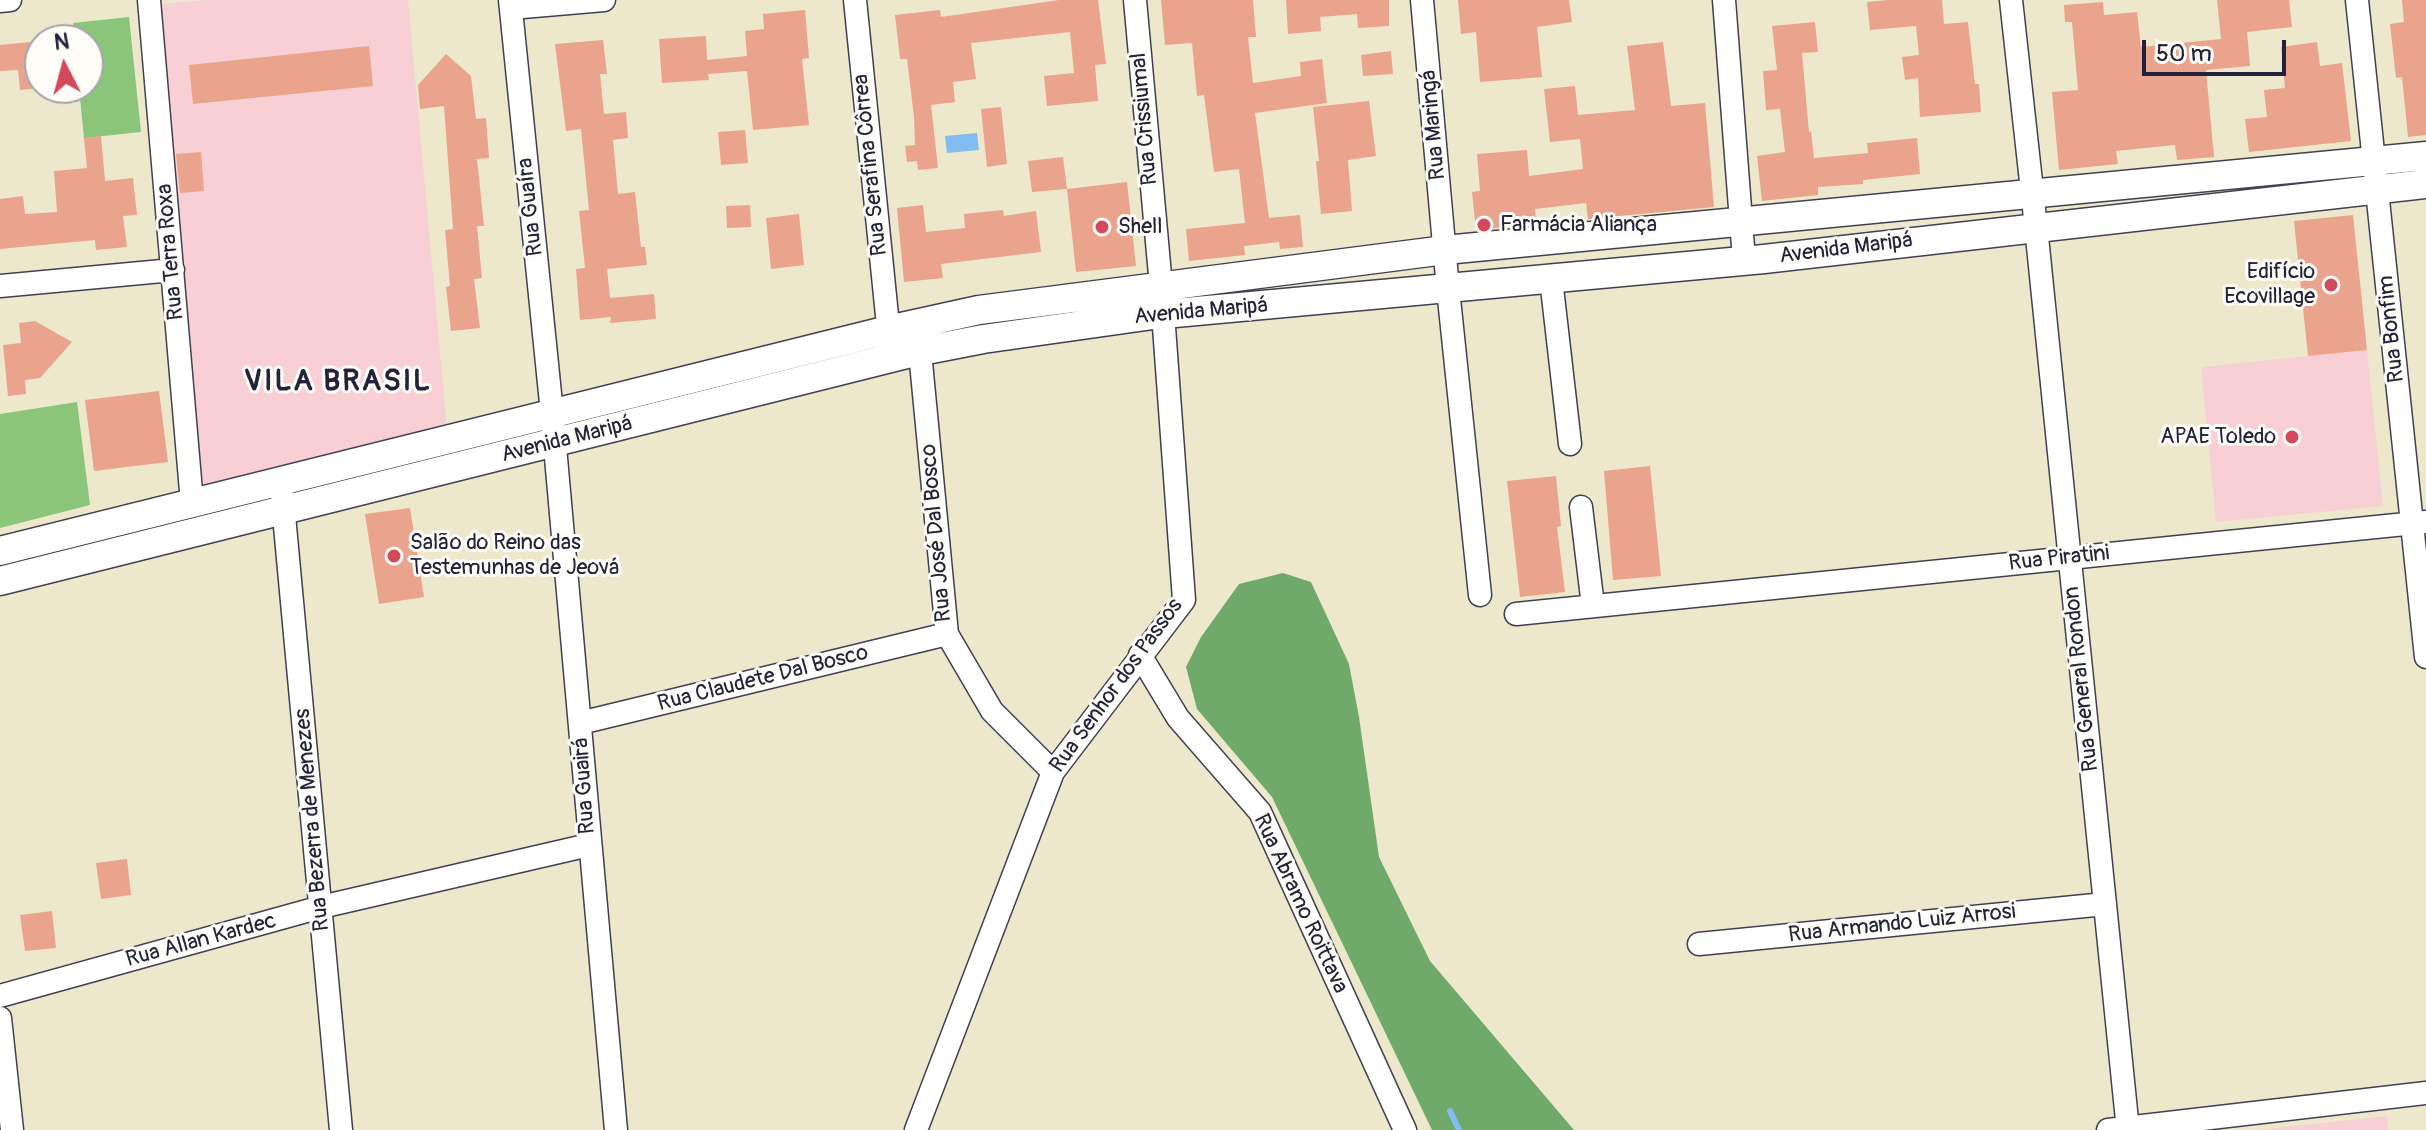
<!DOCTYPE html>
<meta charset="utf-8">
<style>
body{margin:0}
#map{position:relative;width:2426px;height:1130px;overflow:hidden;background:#ede8cc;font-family:Pangolin,sans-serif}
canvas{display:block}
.north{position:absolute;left:24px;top:24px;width:80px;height:80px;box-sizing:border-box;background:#fdfcf7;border:2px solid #a5a5ac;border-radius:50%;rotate:354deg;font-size:22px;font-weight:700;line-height:32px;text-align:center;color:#22223b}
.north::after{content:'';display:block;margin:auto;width:28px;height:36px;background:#d1495b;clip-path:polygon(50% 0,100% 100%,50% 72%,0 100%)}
.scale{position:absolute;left:2142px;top:40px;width:144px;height:36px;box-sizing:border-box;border:4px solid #22223b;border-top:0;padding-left:10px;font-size:24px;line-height:28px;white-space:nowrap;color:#22223b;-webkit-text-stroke:6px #fdfcf7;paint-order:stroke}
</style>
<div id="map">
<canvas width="2426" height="1130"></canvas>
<div class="north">N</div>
<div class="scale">50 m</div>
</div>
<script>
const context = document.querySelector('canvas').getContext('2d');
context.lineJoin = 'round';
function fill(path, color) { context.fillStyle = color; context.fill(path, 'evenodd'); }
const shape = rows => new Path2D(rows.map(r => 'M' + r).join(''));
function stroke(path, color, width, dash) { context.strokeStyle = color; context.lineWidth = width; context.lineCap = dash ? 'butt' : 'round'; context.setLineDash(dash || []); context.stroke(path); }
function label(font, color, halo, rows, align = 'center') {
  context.font = font + ' Pangolin,sans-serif'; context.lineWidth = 6; context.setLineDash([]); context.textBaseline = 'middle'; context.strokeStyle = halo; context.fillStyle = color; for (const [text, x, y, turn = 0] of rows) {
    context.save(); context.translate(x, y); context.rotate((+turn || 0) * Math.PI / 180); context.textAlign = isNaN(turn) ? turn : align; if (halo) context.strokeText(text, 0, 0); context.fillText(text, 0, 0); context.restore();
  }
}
fill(shape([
 [205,0,408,0,447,430,203,488,160,4],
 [2367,350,2383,506,2216,522,2201,367],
 [2387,1116,2388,1130,2259,1130]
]), '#f7cfd4');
fill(shape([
 [129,17,141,132,84,138,79,88,88,88,88,40,74,40,73,23],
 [77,402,90,505,0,528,0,414]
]), '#8ac57a');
fill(shape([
 [1283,573,1311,582,1349,664,1359,717,1379,857,1430,961,1574,1130,1432,1130,1272,797,1197,709,1186,667,1201,637,1239,584]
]), '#6faa6a');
fill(shape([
 [977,133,979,150,947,153,945,136]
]), '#81bcf3');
stroke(shape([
 [1450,1111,1459,1130]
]), '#81bcf3', 6);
fill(shape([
 [1059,0,1098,0,1106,64,1095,65,1098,101,1047,106,1044,76,1074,73,1070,32,971,43,976,79,953,82,955,102,931,105,938,168,918,170,917,161,907,162,905,146,915,145,914,117,907,59,900,59,895,15,940,10,941,17],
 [1161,0,1253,0,1256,37,1248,37,1253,83,1301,76,1300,62,1322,59,1327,103,1255,113,1269,218,1300,215,1303,247,1280,249,1279,242,1244,246,1245,255,1189,261,1186,229,1245,223,1239,169,1214,172,1204,95,1197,96,1192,43,1165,45],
 [1286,0,1389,0,1389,26,1358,28,1357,14,1320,17,1321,31,1288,34],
 [1458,0,1569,0,1572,22,1537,27,1542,77,1480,82,1476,32,1461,34],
 [1888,0,1942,0,1944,24,1968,22,1975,84,1979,84,1981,112,1920,117,1918,78,1905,80,1902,57,1919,55,1916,26,1870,30,1867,2],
 [2217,0,2289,0,2292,27,2247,32,2250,66,2206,70,2214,157,2177,160,2175,145,2116,151,2118,164,2059,170,2052,92,2078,90,2072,22,2065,22,2064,5,2103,2,2104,15,2137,12,2141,47,2221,39],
 [2402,0,2426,0,2426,135,2408,137,2402,77,2396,78,2390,24,2404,22],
 [805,10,809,58,802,59,809,125,753,130,747,71,708,74,709,80,662,83,659,39,706,36,707,60,747,56,745,31,764,29,763,14],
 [1815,22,1818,52,1802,53,1809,132,1811,131,1814,158,1868,153,1867,143,1917,138,1920,174,1863,180,1863,184,1818,187,1818,195,1762,201,1757,156,1785,152,1780,109,1766,110,1763,71,1777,70,1772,26],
 [603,40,607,74,600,74,604,114,626,112,628,138,613,140,618,194,635,192,641,247,645,247,647,265,607,269,610,298,654,294,656,319,610,323,611,317,580,320,576,269,585,268,579,211,589,210,581,129,566,131,555,44],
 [40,41,40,88,20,90,18,70,0,71,0,45],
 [1663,42,1671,106,1705,103,1714,207,1588,219,1586,203,1535,209,1536,224,1476,230,1472,192,1480,191,1477,154,1527,150,1529,176,1583,169,1580,139,1550,142,1544,89,1575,86,1578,115,1635,110,1627,46],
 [2317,42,2320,66,2342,63,2351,141,2249,152,2245,119,2267,117,2264,90,2285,88,2281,47],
 [369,46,373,86,193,104,189,65],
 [1391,51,1393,74,1363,76,1361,55],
 [446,54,471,76,476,119,486,118,489,158,477,159,484,226,477,226,482,278,474,279,480,328,451,331,446,287,450,286,445,230,453,229,444,106,420,109,418,85],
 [1369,101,1376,156,1348,160,1352,211,1321,214,1316,161,1319,161,1313,107],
 [1001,107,1007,164,987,167,981,109],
 [745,130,748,163,721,165,718,132],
 [101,136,105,181,133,178,137,215,123,216,127,247,96,250,95,240,0,249,0,199,23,196,25,214,57,212,54,171,87,168,84,138],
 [201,152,204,191,180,193,176,154],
 [1063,157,1067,189,1032,192,1028,161],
 [1127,182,1136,266,1076,272,1067,189],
 [750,205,751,227,727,228,726,206],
 [923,205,926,232,965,228,964,214,1003,210,1004,216,1036,211,1041,252,941,264,943,278,904,282,897,208],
 [799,214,804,265,771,269,766,218],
 [2353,215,2367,350,2308,356,2294,221],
 [35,321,72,342,40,378,25,380,26,394,8,396,3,345,21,343,19,323],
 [159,391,168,462,94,471,85,400],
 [1650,466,1661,576,1613,580,1604,471],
 [1556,476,1561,526,1557,527,1565,592,1520,597,1507,481],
 [410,508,424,597,379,604,365,514],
 [127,859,131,895,101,899,96,863],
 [52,911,56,948,25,951,20,915]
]), '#eaa38d');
const minor = shape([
 [149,0,192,503],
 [510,0,552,413,616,1130],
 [855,0,890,345],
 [1422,0,1448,289,1480,595],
 [1724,0,1744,260],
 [2011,0,2036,227,2128,1130],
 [2357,0,2426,657],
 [0,1,10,0],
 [511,8,604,0],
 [1551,279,1570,444],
 [0,286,173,270],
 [920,352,947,634,992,711,1053,772],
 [282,494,341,1130],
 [1581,507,1593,606],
 [1516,614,2426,522],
 [1140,655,1178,718,1260,812,1405,1130],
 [580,723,947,634],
 [1699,944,2105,904],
 [0,996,321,907,589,845],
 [0,1018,12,1130],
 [916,1130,1053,772,1184,600,1161,286,1135,0],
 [2108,1130,2426,1093]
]);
const major = shape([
 [0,551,888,330,979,310,1445,250,2426,156],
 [0,581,911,353,983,339,1153,315,1764,259,2426,184]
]);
stroke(minor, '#404051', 25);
stroke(major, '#404051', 31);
stroke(minor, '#fff', 22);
stroke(major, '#fff', 28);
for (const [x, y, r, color] of [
 [1484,225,8,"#d1495b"],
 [1102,227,8,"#d1495b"],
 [2331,285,8,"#d1495b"],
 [2292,437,8,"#d1495b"],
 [394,556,8,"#d1495b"]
]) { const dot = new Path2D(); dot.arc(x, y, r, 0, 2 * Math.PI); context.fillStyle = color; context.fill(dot); stroke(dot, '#fdfcf7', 3); }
label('22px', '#22223b', '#fdfcf7', [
 ["Rua Crissiumal",1145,119,-95],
 ["Rua Maringá",1434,125,-95],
 ["Rua Serafina Côrrea",871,165,-96],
 ["Rua Guaíra",531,207,-96],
 ["Avenida Maripá",1846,249,-7],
 ["Rua Terra Roxa",171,252,-95],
 ["Avenida Maripá",1201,312,-5],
 ["Rua Bonfim",2392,329,-96],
 ["Avenida Maripá",567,440,-14],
 ["Rua José Dal Bosco",937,533,-95],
 ["Rua Piratini",2059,559,-6],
 ["Rua Claudete Dal Bosco",763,679,-14],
 ["Rua General Rondon",2082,679,-96],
 ["Rua Senhor dos Passos",1117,686,-54],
 ["Rua Guairá",585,786,-94],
 ["Rua Bezerra de Menezes",313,820,-95],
 ["Rua Abramo Roittava",1300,904,65],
 ["Rua Armando Luiz Arrosi",1902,924,-6],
 ["Rua Allan Kardec",201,941,-15]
]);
label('22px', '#22223b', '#fdfcf7', [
 ["Farmácia Aliança",1500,225],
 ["Shell",1118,227],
 ["Edifício",2315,272,"right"],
 ["Ecovillage",2315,297,"right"],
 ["APAE Toledo",2276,437,"right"],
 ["Salão do Reino das",410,543],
 ["Testemunhas de Jeová",410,568]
], 'left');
context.letterSpacing = '2px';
label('bold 30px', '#22223b', '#fdfcf7', [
 ["VILA BRASIL",338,382]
]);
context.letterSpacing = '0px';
</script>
